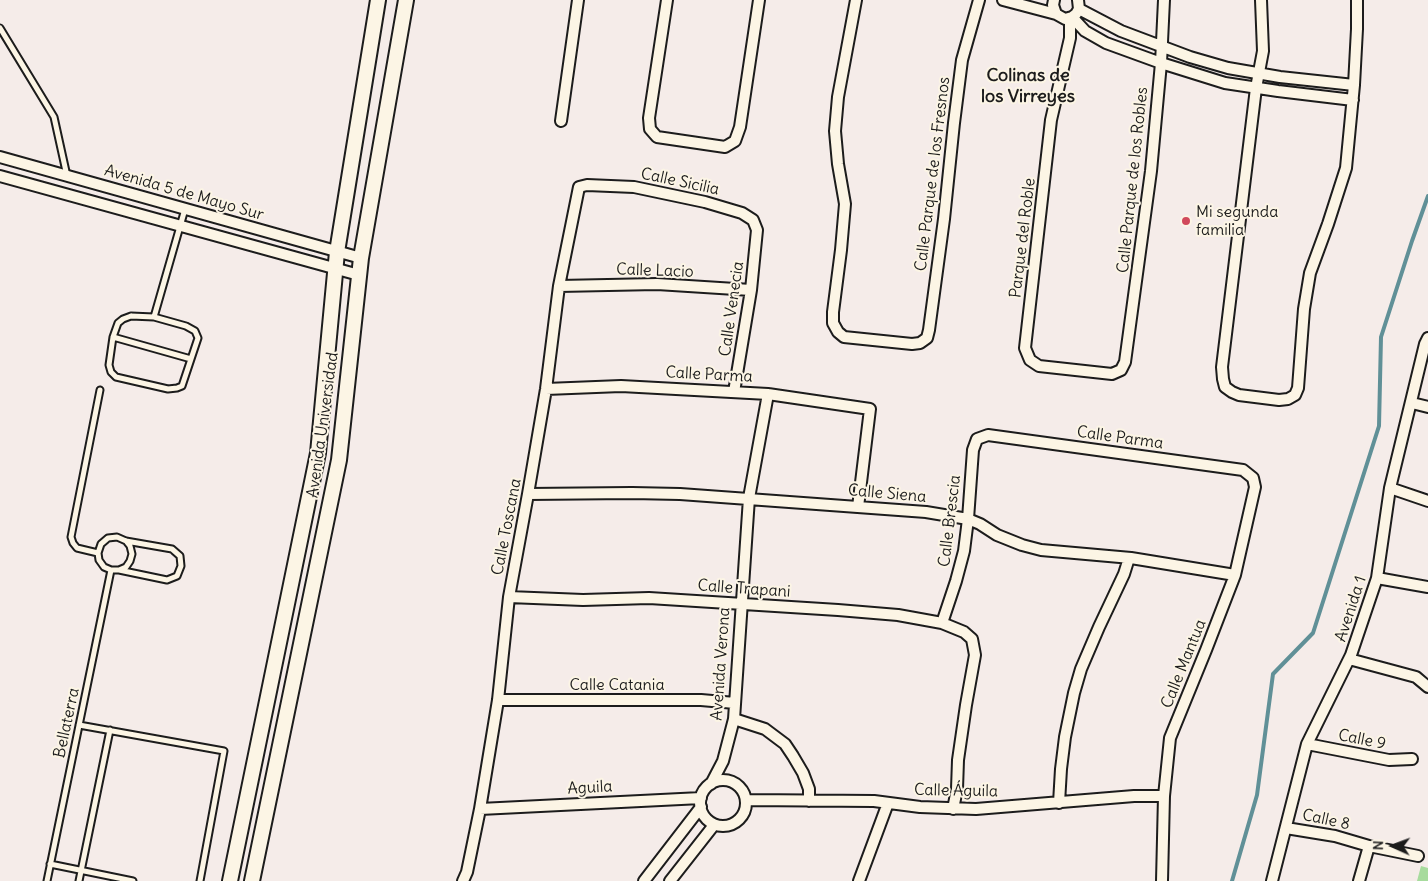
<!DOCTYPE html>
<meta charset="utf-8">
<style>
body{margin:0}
#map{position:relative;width:1428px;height:881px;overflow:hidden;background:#f5ece9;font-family:Delius,sans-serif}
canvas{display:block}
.north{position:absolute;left:1368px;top:821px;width:50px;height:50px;-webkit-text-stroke:4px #fcf5e5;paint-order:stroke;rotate:272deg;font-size:14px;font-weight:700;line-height:20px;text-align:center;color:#1c1c1c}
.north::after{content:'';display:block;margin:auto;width:18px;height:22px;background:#1c1c1c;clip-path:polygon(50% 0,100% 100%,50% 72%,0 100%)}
</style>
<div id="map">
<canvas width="1428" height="881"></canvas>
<div class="north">N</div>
</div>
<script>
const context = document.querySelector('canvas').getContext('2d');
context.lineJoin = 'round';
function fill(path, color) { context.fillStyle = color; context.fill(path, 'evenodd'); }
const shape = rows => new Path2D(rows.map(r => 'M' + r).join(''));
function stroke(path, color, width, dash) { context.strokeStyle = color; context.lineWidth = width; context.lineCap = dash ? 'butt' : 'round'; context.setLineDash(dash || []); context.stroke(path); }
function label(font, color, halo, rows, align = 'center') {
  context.font = font + ' Delius,sans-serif'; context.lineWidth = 4; context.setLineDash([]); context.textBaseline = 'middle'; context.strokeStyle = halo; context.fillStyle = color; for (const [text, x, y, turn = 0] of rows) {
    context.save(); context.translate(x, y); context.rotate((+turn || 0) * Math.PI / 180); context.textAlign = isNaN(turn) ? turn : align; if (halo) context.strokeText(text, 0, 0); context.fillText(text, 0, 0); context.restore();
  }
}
fill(shape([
 [1421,866,1428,868,1428,881,1417,881]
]), '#a7db9d');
stroke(shape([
 [1232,881,1257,795,1273,674,1313,633,1379,426,1381,337,1412,241,1428,196]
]), '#609097', 4);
const service = shape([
 [0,28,54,117,67,176],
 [131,316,154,317,186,326,195,331,198,338,182,386,177,388,168,389,116,377,111,372,109,365,113,337,118,323,123,319,131,316],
 [154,317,185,209],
 [113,337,191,359],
 [98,553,77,548,73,543,71,537,100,390],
 [119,570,167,580,177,576,181,566,180,556,172,549,126,541,117,537,108,538,101,544,98,553,99,560,104,567,111,570,119,570,126,567,130,561,132,554,130,546,126,541],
 [79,725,224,751,200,881],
 [50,864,133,881],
 [47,881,111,570],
 [79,881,110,730]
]);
const minor = shape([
 [667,0,649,118,650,129,657,137,725,147,735,141,740,127,759,0],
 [856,0,838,97,835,131,838,164,845,204,841,250,833,312,833,323,838,332,844,337,912,344,920,343,927,338,929,330,944,219,954,123,962,60,979,0],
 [1003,0,1056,14],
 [1054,0,1053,5,1056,14,1065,19,1072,17,1076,14,1079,9,1078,0],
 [1261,0,1263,51,1256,88,1222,367,1223,379,1225,387,1232,392,1239,395,1279,400,1288,399,1295,395,1298,388,1304,309,1310,273,1328,224,1346,168,1354,85,1357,29,1357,0],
 [1079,9,1121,31,1190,57,1228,68,1280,77,1354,85],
 [1072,17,1085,31,1106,43,1161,63,1225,83,1278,91,1353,100],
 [1070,18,1070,38,1051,120,1025,348,1030,360,1039,366,1112,374,1121,370,1125,362,1136,281,1151,171,1161,63,1164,0],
 [561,121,578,0],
 [0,157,361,258],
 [0,176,359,275],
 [559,286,657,284,751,290],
 [546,389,621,386,768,394,870,409,858,507],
 [1412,403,1428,407],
 [1390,488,1428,501],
 [528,494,632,493,680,494,926,512,968,519,980,524,997,535,1022,545,1041,550,1131,558,1235,575],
 [1377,578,1428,587],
 [509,597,583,600,649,598,838,610,898,615,942,623,964,632,972,639,975,655,966,705,958,760,957,789,953,809],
 [942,623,956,581,964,551,968,519,973,450,977,439,988,435,1243,470,1253,478,1255,487,1235,575,1206,650,1170,738,1164,796,1162,881],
 [1349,659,1416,677,1428,687],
 [498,700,701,700,735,703],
 [734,719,765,729,785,744,793,756,803,773,809,789,809,801],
 [1307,744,1389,760,1412,759],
 '700 803a23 23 0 1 1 46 0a23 23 0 1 1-46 0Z',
 [711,784,723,761,734,719,749,498,768,394],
 [746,800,874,801,920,807,976,809,1134,796,1164,796],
 [1059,803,1061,769,1065,737,1074,693,1081,669,1099,627,1124,574,1129,558],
 [480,809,701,798],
 [1286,828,1335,836,1369,846,1418,856],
 [463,881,467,872,480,809,498,700,509,597,528,494,546,389,559,286,579,187,587,185,634,187,705,202,742,213,753,220,757,230,751,290,734,392],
 [644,881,701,807],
 [670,881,714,825],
 [859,881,888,803],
 [1272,881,1307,744,1351,655,1377,578,1390,488,1425,344,1428,338],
 [1359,881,1369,846]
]);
const secondary = shape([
 [230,881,318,453,337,252,378,0],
 [252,881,339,460,361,258,406,0]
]);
stroke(service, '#1c1c1c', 9);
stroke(minor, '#1c1c1c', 14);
stroke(secondary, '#1c1c1c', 18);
stroke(service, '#fcf5e5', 5);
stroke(minor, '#fcf5e5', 10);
stroke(secondary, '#fcf5e5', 14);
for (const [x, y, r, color] of [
 [1186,221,5,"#d1495b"]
]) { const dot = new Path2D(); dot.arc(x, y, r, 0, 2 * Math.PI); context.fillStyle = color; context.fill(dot); stroke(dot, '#fcf5e5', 2); }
label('16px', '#1c1c1c', '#fcf5e5', [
 ["Calle Parque de los Fresnos",933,174,-83],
 ["Calle Parque de los Robles",1133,180,-84],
 ["Calle Sicilia",680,182,12],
 ["Avenida 5 de Mayo Sur",184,193,16],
 ["Parque del Roble",1023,238,-83],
 ["Calle Lacio",655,271,2],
 ["Calle Venecia",732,309,-82],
 ["Calle Parma",709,375,3],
 ["Avenida Universidad",323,425,-82],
 ["Calle Parma",1120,438,8],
 ["Calle Siena",887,494,5],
 ["Calle Brescia",950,521,-83],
 ["Calle Toscana",507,527,-79],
 ["Calle Trapani",744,589,4],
 ["Avenida 1",1351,609,-72],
 ["Avenida Verona",721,664,-86],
 ["Calle Mantua",1184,664,-68],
 ["Calle Catania",617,685],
 ["Bellaterra",67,723,-78],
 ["Calle 9",1362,740,11],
 ["Aguila",590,788,-3],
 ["Calle Águila",956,791,1],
 ["Calle 8",1326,820,12]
]);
label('16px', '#1c1c1c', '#fcf5e5', [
 ["Mi segunda",1196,212],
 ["familia",1196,230]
], 'left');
label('bold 18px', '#1c1c1c', '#fcf5e5', [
 ["Colinas de",1028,76],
 ["los Virreyes",1028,97]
]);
</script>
